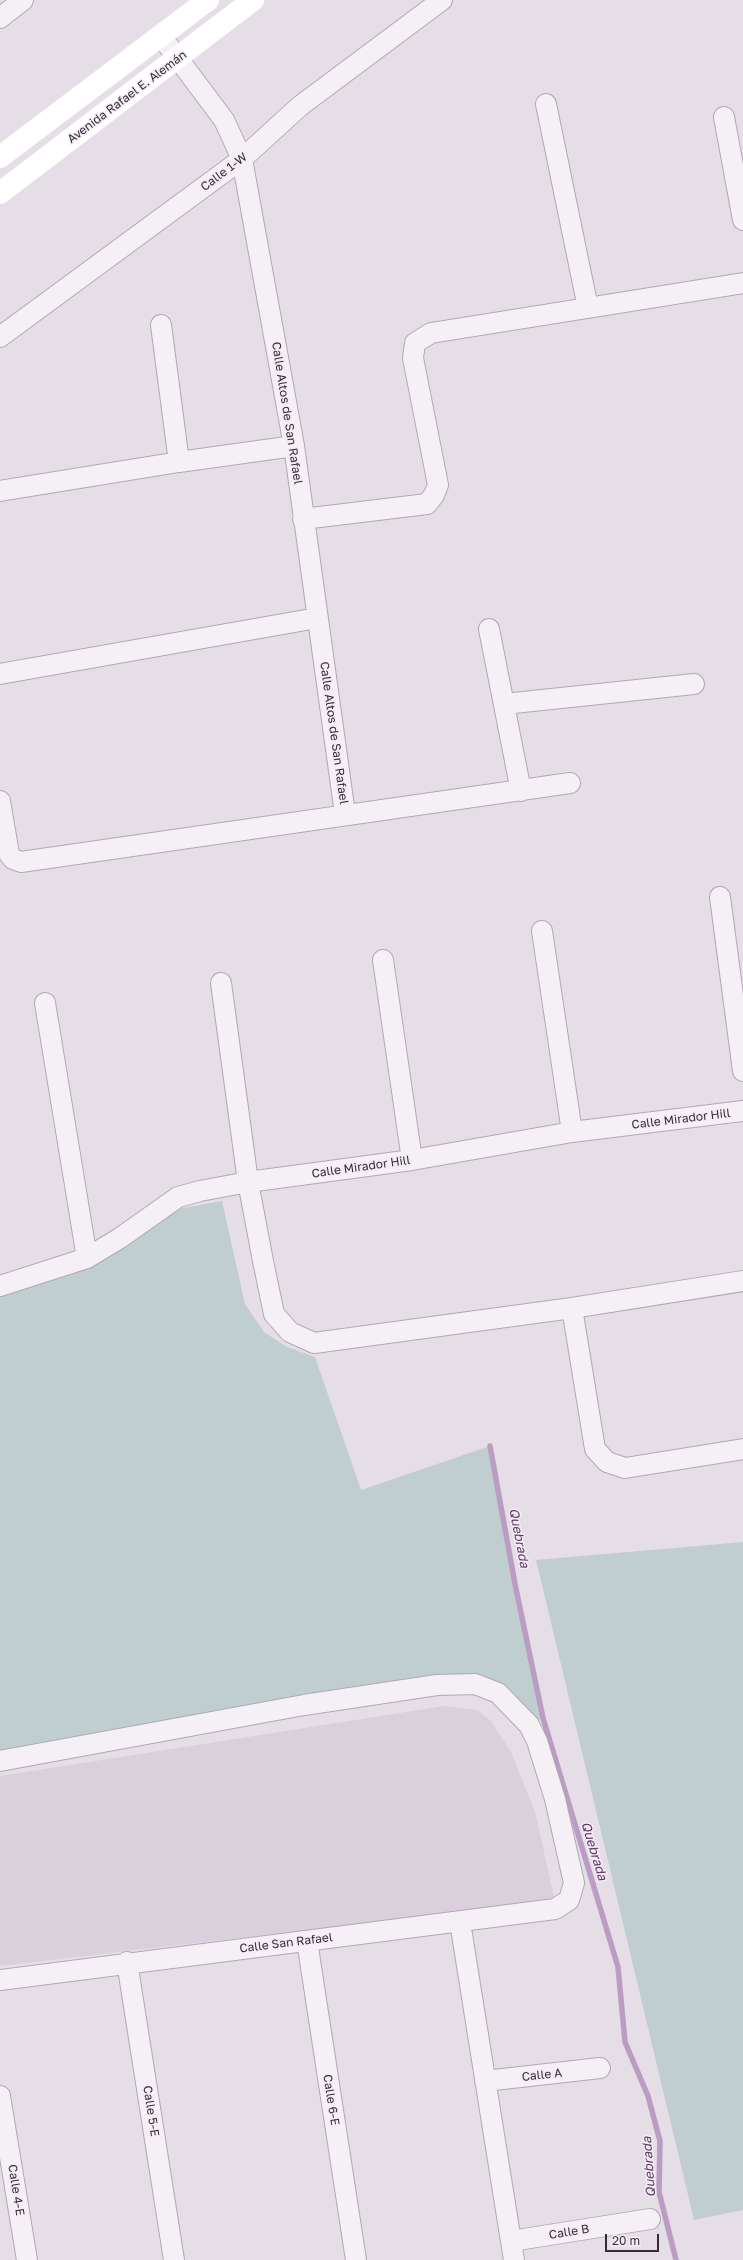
<!DOCTYPE html>
<meta charset="utf-8">
<style>
body{margin:0}
#map{position:relative;width:743px;height:2260px;overflow:hidden;background:#e5dee6;font-family:"Golos Text",sans-serif}
canvas{display:block}
.scale{position:absolute;left:605px;top:2234px;width:54px;height:18px;box-sizing:border-box;border:2px solid #3a293b;border-top:0;padding-left:5px;font-size:12px;line-height:14px;white-space:nowrap;color:#3a293b;-webkit-text-stroke:3px #f3edf4;paint-order:stroke}
</style>
<div id="map">
<canvas width="743" height="2260"></canvas>
<div class="scale">20 m</div>
</div>
<script>
const context = document.querySelector('canvas').getContext('2d');
context.lineJoin = 'round';
function fill(path, color) { context.fillStyle = color; context.fill(path, 'evenodd'); }
const shape = rows => new Path2D(rows.map(r => 'M' + r).join(''));
function stroke(path, color, width, dash) { context.strokeStyle = color; context.lineWidth = width; context.lineCap = dash ? 'butt' : 'round'; context.setLineDash(dash || []); context.stroke(path); }
function label(font, color, halo, rows, align = 'center') {
  context.font = font + ' "Golos Text",sans-serif'; context.lineWidth = 3; context.setLineDash([]); context.textBaseline = 'middle'; context.strokeStyle = halo; context.fillStyle = color; for (const [text, x, y, turn = 0] of rows) {
    context.save(); context.translate(x, y); context.rotate((+turn || 0) * Math.PI / 180); context.textAlign = isNaN(turn) ? turn : align; if (halo) context.strokeText(text, 0, 0); context.fillText(text, 0, 0); context.restore();
  }
}
fill(shape([
 [444,1706,477,1710,490,1720,511,1752,535,1812,555,1901,0,1966,0,1776]
]), '#dad0db');
fill(shape([
 [222,1201,245,1304,264,1332,287,1347,315,1357,361,1490,490,1446,543,1718,529,1725,475,1684,0,1761,0,1292,161,1212],
 [743,1542,743,2210,694,2220,536,1560]
]), '#c0cecf');
stroke(shape([
 [490,1446,515,1584,543,1718,618,1967,625,2042,648,2096,660,2141,659,2192,676,2260]
]), '#bb9cc2', 5.5);
const street = shape([
 [0,18,23,0],
 [161,36,224,120,242,159,294,446,345,814],
 [546,104,588,308],
 [724,117,743,220],
 [161,325,179,462],
 [0,337,242,159,300,106,442,0],
 [0,491,179,462,294,446],
 [303,519,427,504,434,495,438,485,413,358,415,343,431,333,743,283],
 [489,629,521,791],
 [0,674,317,618],
 [504,704,694,684],
 [0,801,9,854,13,859,21,862,570,783],
 [720,897,743,1071],
 [542,931,572,1132],
 [383,960,412,1160],
 [221,983,248,1182,263,1261,274,1314,290,1332,314,1343,572,1308,743,1281],
 [45,1003,87,1258],
 [0,1286,87,1258,120,1238,178,1197,200,1191,248,1182,412,1160,572,1132,743,1111],
 [572,1308,595,1449,607,1462,625,1468,743,1449],
 [0,1761,304,1705,437,1685,475,1684,498,1693,529,1725,537,1741,555,1799,574,1883,569,1900,555,1909,0,1980],
 [460,1922,514,2260],
 [307,1941,356,2260],
 [127,1962,174,2260],
 [485,2081,600,2068],
 [0,2096,27,2260],
 [511,2241,650,2219]
]);
stroke(street, '#b2a8b3', 22);
stroke(street, '#f4f0f5', 20);
stroke(shape([
 [0,157,208,0],
 [0,193,253,0]
]), '#fff', 22);
label('12px', '#3a293b', '#f3edf4', [
 ["Avenida Rafael E. Alemán",127,97,-37],
 ["Calle 1-W",224,172,-37],
 ["Calle Altos de San Rafael",287,413,81],
 ["Calle Altos de San Rafael",334,733,82],
 ["Calle Mirador Hill",681,1119,-7],
 ["Calle Mirador Hill",361,1167,-8],
 ["Calle San Rafael",286,1943,-7],
 ["Calle A",542,2075,-6],
 ["Calle 6-E",331,2100,81],
 ["Calle 5-E",151,2111,81],
 ["Calle 4-E",16,2190,81],
 ["Calle B",569,2232,-9]
]);
label('italic 13px', '#63376a', '#f3edf4', [
 ["Quebrada",519,1538,79],
 ["Quebrada",594,1851,73],
 ["Quebrada",649,2167,-94]
]);
</script>
